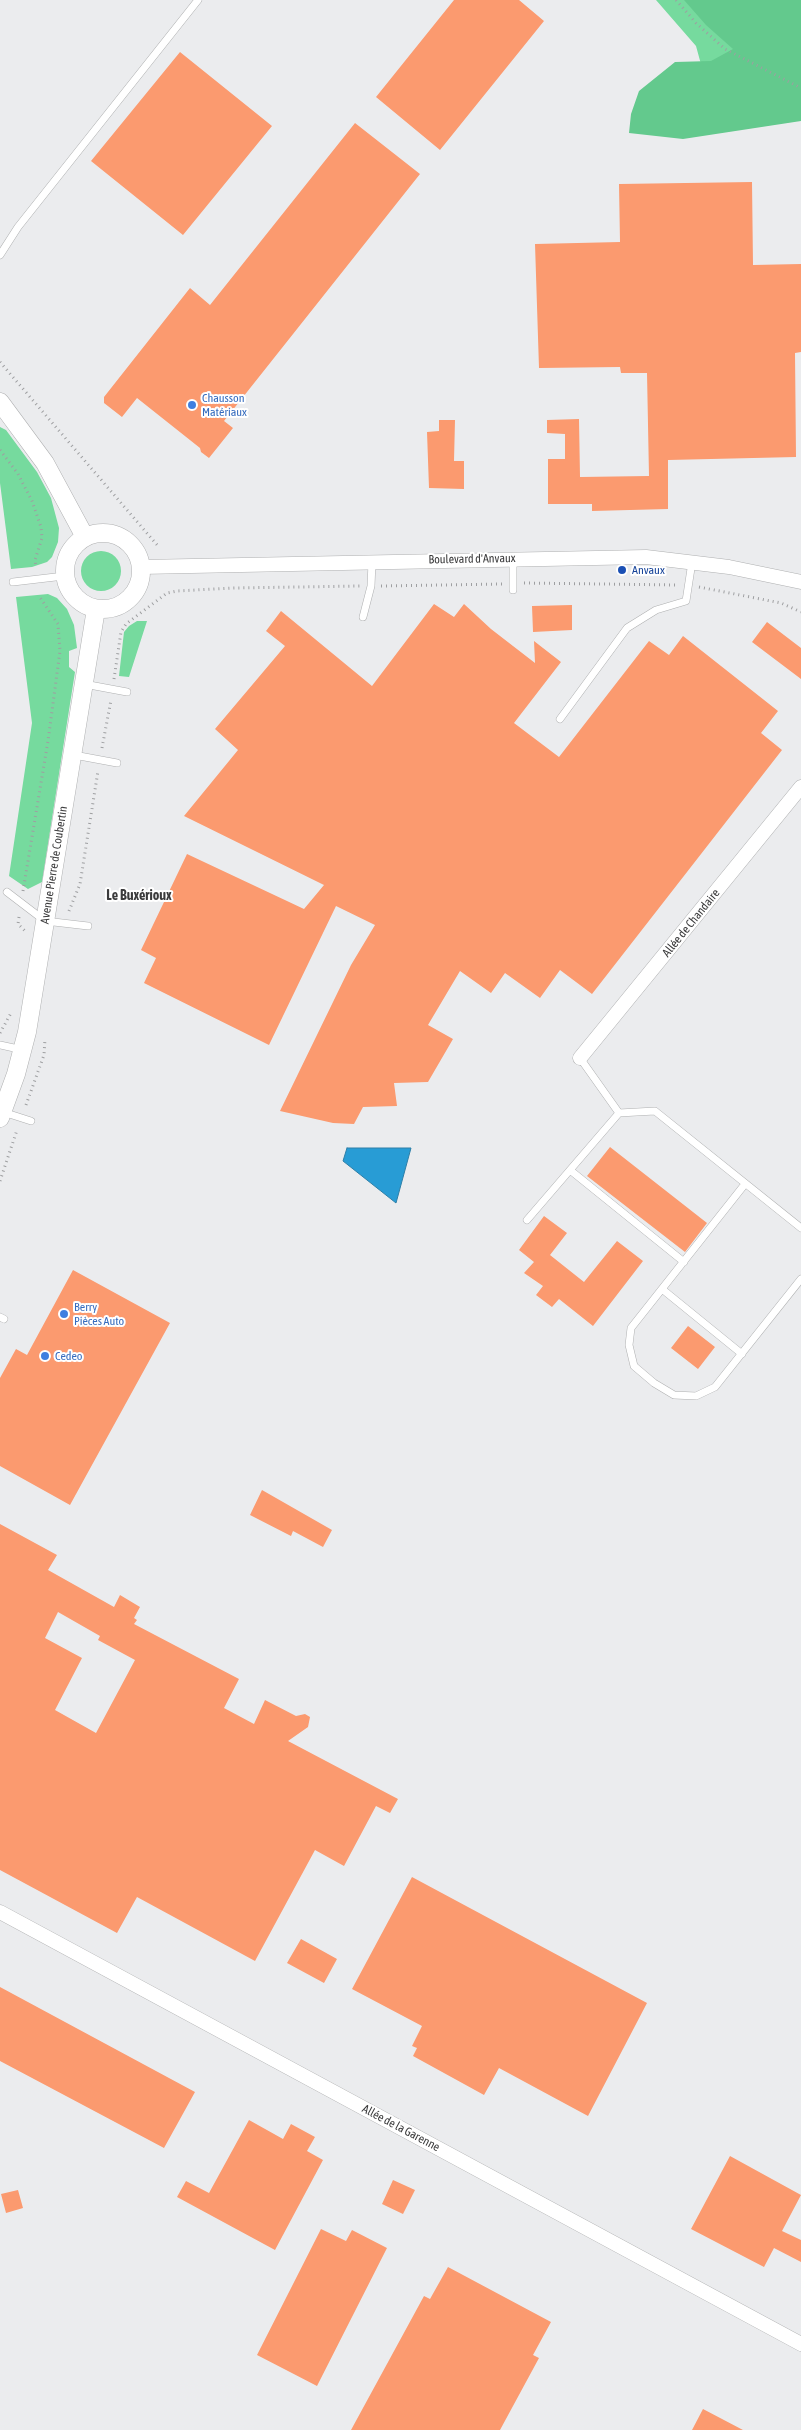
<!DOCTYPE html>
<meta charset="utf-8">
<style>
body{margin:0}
canvas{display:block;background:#ebecee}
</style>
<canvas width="801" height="2430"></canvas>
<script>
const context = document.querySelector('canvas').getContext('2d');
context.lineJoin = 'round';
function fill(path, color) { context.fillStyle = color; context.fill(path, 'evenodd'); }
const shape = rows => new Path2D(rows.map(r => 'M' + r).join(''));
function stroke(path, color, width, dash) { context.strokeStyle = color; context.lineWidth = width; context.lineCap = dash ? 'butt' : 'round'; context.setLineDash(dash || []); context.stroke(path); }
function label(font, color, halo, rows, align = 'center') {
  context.font = font + ' "Asap Condensed",sans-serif'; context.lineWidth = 4; context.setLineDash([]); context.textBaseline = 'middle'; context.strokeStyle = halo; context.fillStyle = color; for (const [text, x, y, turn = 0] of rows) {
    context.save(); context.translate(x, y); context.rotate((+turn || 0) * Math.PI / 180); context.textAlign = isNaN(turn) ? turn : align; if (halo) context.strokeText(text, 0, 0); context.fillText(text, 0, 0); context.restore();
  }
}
fill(shape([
 [656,0,801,0,801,101,702,68,696,46],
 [0,427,6,430,37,472,51,498,59,528,58,542,52,557,47,562,32,567,11,569,0,483],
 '81 571a20 20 0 1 1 40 0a20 20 0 1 1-40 0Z',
 [48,594,57,598,67,609,74,625,77,648,69,651,69,667,75,672,42,882,28,889,9,876,32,723,16,597],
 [137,621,147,621,129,677,119,676,124,632,129,626]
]), '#76da9e');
fill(shape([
 [684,0,801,0,801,121,683,139,629,133,631,114,639,91,675,62,711,61,733,49,706,25]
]), '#63c98d');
const water = shape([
 [347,1148,411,1148,396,1203,343,1161,347,1148]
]);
fill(water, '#289cd5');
stroke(water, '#2e7fa7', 1);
fill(shape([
 [454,0,519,0,544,21,440,150,376,97],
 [180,52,272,126,183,235,91,161],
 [355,123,420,174,224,421,233,428,209,458,201,452,200,448,137,398,122,417,104,403,104,397,190,288,210,305],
 [752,182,753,265,801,264,801,352,795,353,796,457,668,460,668,509,592,511,592,504,548,504,548,459,565,459,565,434,547,433,547,420,579,419,580,477,649,476,647,373,621,373,620,367,539,368,535,244,620,242,619,184],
 [439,420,455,420,454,461,464,461,464,489,429,488,427,432,439,431],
 [434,604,454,617,464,604,491,629,535,663,534,641,561,662,514,723,559,757,649,641,669,655,683,636,778,711,761,733,782,750,592,994,560,970,540,998,505,973,491,993,460,971,428,1025,453,1039,428,1082,394,1083,397,1106,363,1107,354,1124,333,1123,280,1111,351,965,375,925,336,906,269,1045,144,983,156,958,141,950,187,854,304,909,324,885,184,816,238,750,215,729,285,646,266,631,281,611,372,686],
 [572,605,572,630,533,632,532,606],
 [767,622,801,648,801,679,752,642],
 [610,1147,707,1223,685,1252,587,1176],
 [544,1216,567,1233,550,1255,584,1282,617,1241,643,1261,593,1326,559,1299,552,1307,536,1295,543,1286,524,1273,534,1262,519,1250],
 [73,1270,170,1323,70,1505,0,1466,0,1378,16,1349,27,1355],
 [688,1326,715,1347,698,1369,671,1348],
 [262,1490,332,1530,323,1547,293,1531,291,1536,250,1515],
 [0,1524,57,1555,48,1570,114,1607,120,1595,140,1607,134,1618,137,1620,134,1624,239,1679,224,1708,254,1724,265,1700,296,1716,305,1714,310,1717,308,1727,288,1741,398,1799,390,1813,376,1806,344,1866,315,1850,255,1961,137,1897,117,1933,0,1870],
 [58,1612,100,1636,98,1640,135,1660,96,1733,55,1710,82,1658,45,1638],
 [412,1877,647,2003,588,2116,499,2068,484,2095,413,2056,417,2048,412,2046,422,2026,352,1989],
 [301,1939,337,1959,324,1983,287,1963],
 [0,1987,195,2092,164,2148,0,2061],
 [249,2120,283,2139,291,2124,315,2137,307,2151,323,2160,275,2250,177,2197,186,2181,209,2193],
 [730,2156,801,2195,782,2231,801,2240,801,2262,774,2248,764,2267,691,2229],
 [393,2180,415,2190,403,2214,382,2204],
 [18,2190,23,2208,6,2213,1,2194],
 [321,2229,346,2241,352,2230,387,2248,317,2386,257,2355],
 [448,2267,551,2322,533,2355,539,2358,500,2430,351,2430,424,2296,430,2299],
 [703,2409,743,2430,692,2430]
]), '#fb9a6f');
const service = shape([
 [0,255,18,227,198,0],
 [513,559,513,590],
 [13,582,64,576],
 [363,617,371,586,372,562],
 [84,684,127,692],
 [560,719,627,628,656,610,686,601,692,562],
 [74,755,117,763],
 [7,892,45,921,88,926],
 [0,1045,23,1050],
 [580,1058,619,1113,655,1111,801,1228],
 [3,1112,31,1121],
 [570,1170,684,1262],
 [745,1184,631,1328,629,1345,634,1366,654,1383,674,1395,696,1396,715,1387,801,1279],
 [527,1220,619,1113],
 [662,1289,742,1354],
 [0,1317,4,1319]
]);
const minor = shape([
 [141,567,646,557,729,567,801,582],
 [580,1058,801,787],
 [0,1912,801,2344]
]);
const tertiary = shape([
 [0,402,45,463,85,537],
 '65 571a38 38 0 1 1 76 0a38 38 0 1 1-76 0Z',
 [0,1118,16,1074,27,1032,96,609]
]);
stroke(service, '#afb0b1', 8);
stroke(minor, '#afb0b1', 15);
stroke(tertiary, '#afb0b1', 19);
stroke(shape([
 [676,0,696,23,725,49,801,88],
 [0,362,158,546],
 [0,450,18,474,32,501,41,527,42,538,35,560,36,567],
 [524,583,678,585],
 [381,586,503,584],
 [699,587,781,603,801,612],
 [114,679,121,632,126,624,167,593,177,591,234,588,360,586],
 [102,748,111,700],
 [23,891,48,741,60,651,58,624,39,596],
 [69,911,80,884,98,771],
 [19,917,18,924,26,932],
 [0,1033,11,1013],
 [26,1105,44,1055,45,1039],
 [0,1181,17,1130]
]), '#9e9fa1', 3, [1, 4]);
stroke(service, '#fff', 7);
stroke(minor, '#fff', 14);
stroke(tertiary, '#fff', 18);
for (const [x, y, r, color] of [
 [192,405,5,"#3f7fe0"],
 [622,570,5,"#1a4fb4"],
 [64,1314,5,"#3f7fe0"],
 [45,1356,5,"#3f7fe0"]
]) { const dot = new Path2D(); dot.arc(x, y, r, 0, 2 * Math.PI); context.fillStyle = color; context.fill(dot); stroke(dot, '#fff', 2); }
label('12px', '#366cbe', '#fff', [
 ["Chausson",202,398],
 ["Matériaux",202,412],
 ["Berry",74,1307],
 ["Pièces Auto",74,1321],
 ["Cedeo",55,1356]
], 'left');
label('12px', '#3b3b3c', '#fff', [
 ["Boulevard d'Anvaux",472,559,-1],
 ["Avenue Pierre de Coubertin",54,865,-81],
 ["Allée de Chandaire",691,923,-51],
 ["Allée de la Garenne",401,2128,28]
]);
label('12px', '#164399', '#fff', [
 ["Anvaux",632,570]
], 'left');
label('bold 14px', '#3b3b3c', '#fff', [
 ["Le Buxérioux",139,896]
]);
</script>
